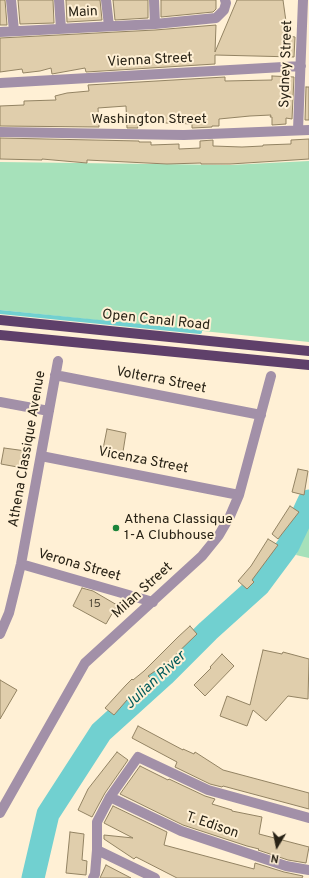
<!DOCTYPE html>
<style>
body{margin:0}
#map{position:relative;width:309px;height:878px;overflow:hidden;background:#fff0d5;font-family:Overpass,sans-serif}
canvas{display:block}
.north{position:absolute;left:257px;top:826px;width:40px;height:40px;-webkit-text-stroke:3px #fff0d5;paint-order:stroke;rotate:190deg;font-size:11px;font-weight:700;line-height:16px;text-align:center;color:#282215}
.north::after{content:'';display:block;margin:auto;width:14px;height:18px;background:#282215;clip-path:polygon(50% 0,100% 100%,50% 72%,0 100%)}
</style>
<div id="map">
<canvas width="309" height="878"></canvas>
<div class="north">N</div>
</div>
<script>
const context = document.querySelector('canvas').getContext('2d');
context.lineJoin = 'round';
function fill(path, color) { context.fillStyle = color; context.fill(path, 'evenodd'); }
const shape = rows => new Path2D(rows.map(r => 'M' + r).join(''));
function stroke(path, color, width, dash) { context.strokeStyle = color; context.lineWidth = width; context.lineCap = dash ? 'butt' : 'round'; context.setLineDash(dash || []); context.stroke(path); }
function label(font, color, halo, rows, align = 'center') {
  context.font = font + ' Overpass,sans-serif'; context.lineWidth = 4; context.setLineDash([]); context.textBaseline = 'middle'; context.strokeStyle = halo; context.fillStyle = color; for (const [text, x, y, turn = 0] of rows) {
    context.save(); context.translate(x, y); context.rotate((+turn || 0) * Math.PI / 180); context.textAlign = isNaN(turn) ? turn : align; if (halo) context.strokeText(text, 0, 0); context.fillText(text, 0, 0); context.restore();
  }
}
fill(shape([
 [309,161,309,342,0,310,0,162,230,165],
 [309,526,309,558,296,555]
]), '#a6e1ba');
stroke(shape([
 [0,312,200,332]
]), '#71d0d0', 4);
stroke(shape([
 [33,878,48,814,101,732,164,675,208,631,259,585,288,546,309,501]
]), '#71d0d0', 23);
const building = shape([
 [0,0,5,0,7,25,0,25,0,0],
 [18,0,53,0,54,23,20,24,18,0],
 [66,0,100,0,102,20,67,22,66,0],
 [113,0,148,0,148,18,115,20,113,0],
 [161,0,216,0,216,9,213,12,161,17,161,0],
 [237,0,283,0,288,36,295,37,294,57,215,55,215,64,86,72,85,68,52,74,51,68,40,71,23,73,22,69,0,72,0,38,155,30,216,25,215,52,237,0],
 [272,76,294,77,292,119,286,118,286,124,272,125,272,117,270,117,271,115,250,116,219,119,219,126,212,126,212,127,192,128,192,124,172,123,137,123,138,128,127,128,126,106,98,108,99,127,0,126,0,106,24,105,24,101,56,100,55,96,67,93,89,91,88,85,225,77,225,81,272,80,272,76],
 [306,87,309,87,309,120,305,120,306,87],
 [0,138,139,141,139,142,151,142,151,145,179,144,179,149,200,148,200,141,213,140,213,146,242,147,263,146,263,145,291,144,291,140,309,139,309,159,230,164,201,164,201,163,167,164,87,160,87,163,42,159,42,160,0,159,0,138],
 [107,429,126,433,122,458,102,454,107,429],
 [4,448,26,451,23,468,1,464,4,448],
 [298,469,308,471,304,495,292,492,298,469],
 [290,506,299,512,278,539,272,534,290,506],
 [268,539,278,545,252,580,254,582,247,589,238,581,251,566,268,539],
 [82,588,93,591,117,605,106,624,73,606,82,588],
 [190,626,197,634,168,662,148,676,151,679,127,700,114,715,105,708,126,685,132,679,133,680,144,671,178,637,190,626],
 [263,650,282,654,283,652,309,659,308,699,288,696,266,721,253,710,247,726,220,716,227,696,250,705,263,650],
 [222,654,234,666,205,696,194,685,211,668,210,667,222,654],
 [0,680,17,690,0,719,0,680],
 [138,726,183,750,183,749,194,754,195,752,223,770,309,793,309,809,223,786,222,787,210,784,175,767,177,762,132,738,138,726],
 [117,752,128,760,105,793,92,817,78,810,88,789,117,752],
 [140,766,168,780,169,779,205,796,215,799,212,804,232,810,232,811,262,817,259,834,309,847,306,863,288,860,258,850,259,849,247,846,183,825,120,794,140,766],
 [113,806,167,832,164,845,254,869,255,863,284,872,303,876,302,878,177,878,136,857,134,859,104,839,104,835,133,838,104,823,113,806],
 [70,832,84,834,82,860,87,861,86,875,66,873,70,832],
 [106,865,131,878,100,878,106,865]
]);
fill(building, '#e0ceac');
stroke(building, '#938363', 1);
stroke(shape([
 [11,0,14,31],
 [59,0,61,29],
 [106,0,109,26],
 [154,0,155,24],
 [0,32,155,24,216,18,224,10,226,3,225,0],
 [0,83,301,66],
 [298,130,303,0],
 [0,132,184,135,309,130],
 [55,375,261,415],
 [0,402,49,411],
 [41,456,239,495],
 [21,564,153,602],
 [0,634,9,613,21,564,58,361],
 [110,797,181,831,286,866,309,870],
 [0,813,85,663,202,556,219,535,230,516,239,495,271,376],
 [97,850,155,878],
 [93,878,95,874,97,850,97,822,110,797,138,757,208,790,309,818]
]), '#a290a8', 10);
stroke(shape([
 [0,320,309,351],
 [0,335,309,365]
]), '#5f406a', 10);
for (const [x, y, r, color] of [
 [116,528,4,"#1b843a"]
]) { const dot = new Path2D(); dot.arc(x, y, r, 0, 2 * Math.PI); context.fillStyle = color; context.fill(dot); stroke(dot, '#fff0d5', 1.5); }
label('12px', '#564d3b', null, [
 ["15",95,605]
]);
label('14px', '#282215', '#fff0d5', [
 ["Main",83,13,-3],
 ["Vienna Street",150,61,-3],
 ["Sydney Street",287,64,-88],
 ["Washington Street",149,120],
 ["Open Canal Road",156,321,6],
 ["Volterra Street",161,381,11],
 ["Athena Classique Avenue",28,449,-80],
 ["Vicenza Street",143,461,11],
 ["Verona Street",79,566,16],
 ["Milan Street",143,591,-42],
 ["T. Edison",212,826,19]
]);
label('14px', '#282215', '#fff0d5', [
 ["Athena Classique",124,520],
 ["1-A Clubhouse",124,536]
], 'left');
label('italic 15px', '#035c5c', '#fff0d5', [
 ["Julian River",156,681,-43]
]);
</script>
